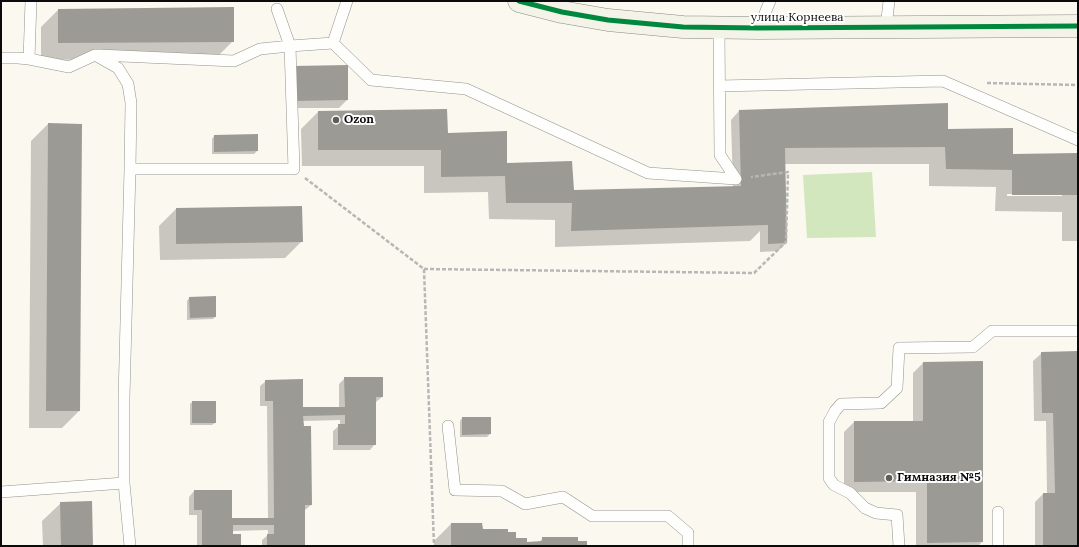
<!DOCTYPE html>
<meta charset="utf-8">
<style>
body{margin:0}
#map{position:relative;width:1079px;height:547px;overflow:hidden;background:#faf8ef;font-family:Lora,serif}
canvas{display:block}
.frame{position:absolute;inset:0;border:2px solid #0b0b0b;pointer-events:none}
</style>
<div id="map">
<canvas width="1079" height="547"></canvas>
<div class="frame"></div>
</div>
<script>
const context = document.querySelector('canvas').getContext('2d');
context.lineJoin = 'round';
function fill(path, color) { context.fillStyle = color; context.fill(path, 'evenodd'); }
const shape = rows => new Path2D(rows.map(r => 'M' + r).join(''));
function stroke(path, color, width, dash) { context.strokeStyle = color; context.lineWidth = width; context.lineCap = dash ? 'butt' : 'round'; context.setLineDash(dash || []); context.stroke(path); }
function label(font, color, halo, rows, align = 'center') {
  context.font = font + ' Lora,serif'; context.lineWidth = 4; context.setLineDash([]); context.textBaseline = 'middle'; context.strokeStyle = halo; context.fillStyle = color; for (const [text, x, y, turn = 0] of rows) {
    context.save(); context.translate(x, y); context.rotate((+turn || 0) * Math.PI / 180); context.textAlign = isNaN(turn) ? turn : align; if (halo) context.strokeText(text, 0, 0); context.fillText(text, 0, 0); context.restore();
  }
}
fill(shape([
 [872,172,876,237,807,238,803,175]
]), '#d2e7bd');
fill(shape([
 [58,10,233,41,216,58,41,60,41,27],
 [286,75,347,100,339,108,286,108],
 [446,110,447,134,506,164,573,191,733,187,731,120,739,111,947,130,1012,155,1078,179,1078,241,1062,241,1062,212,995,211,996,187,929,186,929,164,784,164,786,243,778,251,760,252,760,231,750,241,555,247,555,220,489,219,488,192,424,193,424,166,302,166,301,129,318,112],
 [1007,194,1062,194,1062,196,1007,196],
 [48,124,79,411,62,428,29,428,31,141],
 [214,136,257,151,254,154,212,154,212,139],
 [176,209,302,241,285,258,160,260,159,226],
 [189,298,215,317,213,319,187,320,187,301],
 [1078,352,1078,546,1035,546,1035,502,1043,494,1047,494,1046,421,1034,421,1033,361,1042,353],
 [982,362,982,542,978,546,916,546,916,492,844,492,844,432,854,422,913,422,913,373,923,363],
 [345,378,382,397,376,402,375,444,370,450,333,450,333,431,340,425,340,420,303,421,311,505,305,510,304,546,262,546,262,540,268,535,268,530,232,531,232,535,240,546,197,546,197,515,189,515,189,497,194,491,231,519,268,519,267,406,260,406,260,386,266,381,302,408,339,408,339,384],
 [192,402,215,423,212,425,190,425,190,404],
 [462,418,490,418,490,434,487,437,460,437,460,421],
 [61,503,92,546,43,546,42,521],
 [451,524,482,530,507,533,515,539,526,543,538,543,543,538,577,542,586,546,434,546,434,541]
]), '#0003');
fill(shape([
 [234,7,234,42,58,43,58,9],
 [348,65,348,100,294,101,294,66],
 [948,103,948,129,1013,128,1013,154,1078,153,1078,195,1012,195,1012,170,946,169,945,147,785,148,787,243,768,244,768,225,571,231,572,203,506,203,505,176,441,177,441,150,318,150,318,111,447,109,448,133,507,131,507,163,572,161,574,190,741,186,739,110],
 [48,123,82,124,80,411,46,411],
 [258,134,258,151,214,152,214,135],
 [302,206,303,242,176,244,176,208],
 [216,296,216,317,190,318,189,297],
 [1078,351,1078,546,1043,546,1043,493,1055,493,1053,413,1042,413,1041,352],
 [983,361,983,542,927,543,927,481,854,482,854,421,923,421,923,362],
 [344,377,383,377,383,397,376,397,376,445,338,445,338,424,345,424,345,415,303,416,304,426,311,426,312,505,305,505,305,546,267,546,267,534,274,534,274,525,233,525,233,534,241,534,241,546,202,546,202,510,194,510,194,490,232,490,232,518,274,518,273,401,265,401,265,380,303,379,303,407,345,407],
 [192,401,216,401,216,423,192,423],
 [462,417,491,417,491,434,462,435],
 [92,501,93,546,61,546,60,502],
 [451,523,482,523,483,529,508,529,508,532,516,532,516,538,527,538,527,542,542,541,542,537,578,537,578,541,587,541,587,546,451,546]
]), '#9c9a95');
const lane = shape([
 [347,1,333,43,371,80,466,89,648,173,736,179],
 [277,9,290,46,333,43],
 [719,28,720,155,736,179],
 [759,28,770,1],
 [886,28,889,1],
 [98,55,234,61,260,49,290,46,294,169,130,169],
 [1,58,18,58,29,59,31,1],
 [29,59,69,67,95,55,118,68,128,84,131,103,130,169,124,398,124,483],
 [719,86,943,81,1078,140],
 [448,426,455,490,502,491,525,504,563,497,592,516,668,516,688,533,688,546],
 [1,492,124,483,130,546],
 [899,546,897,515,876,513,865,508,850,493,834,485,829,478,829,422,835,411,841,404,881,403,897,388,899,348,973,347,992,331,1078,331],
 [998,546,998,512]
]);
const secondary = shape([
 [519,1,562,12,608,20,683,27,759,28,1078,26]
]);
stroke(lane, '#93928e', 12);
stroke(secondary, '#898884', 23);
stroke(shape([
 [987,83,1078,85],
 [305,178,424,269,434,546],
 [424,269,754,273,786,242,788,172,751,177]
]), '#b7b7b5', 2.5, [4, 2]);
stroke(lane, '#fefefd', 11);
stroke(secondary, '#f4f3e8', 22);
stroke(shape([
 [519,1,562,12,608,20,683,27,759,28,1078,26]
]), '#00873e', 5);
for (const [x, y, r, color] of [
 [336,120,4,"#5f5e5b"],
 [889,478,4,"#5f5e5b"]
]) { const dot = new Path2D(); dot.arc(x, y, r, 0, 2 * Math.PI); context.fillStyle = color; context.fill(dot); stroke(dot, '#fff', 1.5); }
label('12px', '#0b0b0b', '#fff', [
 ["улица Корнеева",797,18]
]);
label('bold 12px', '#0b0b0b', '#fff', [
 ["Ozon",344,120],
 ["Гимназия №5",897,478]
], 'left');
</script>
